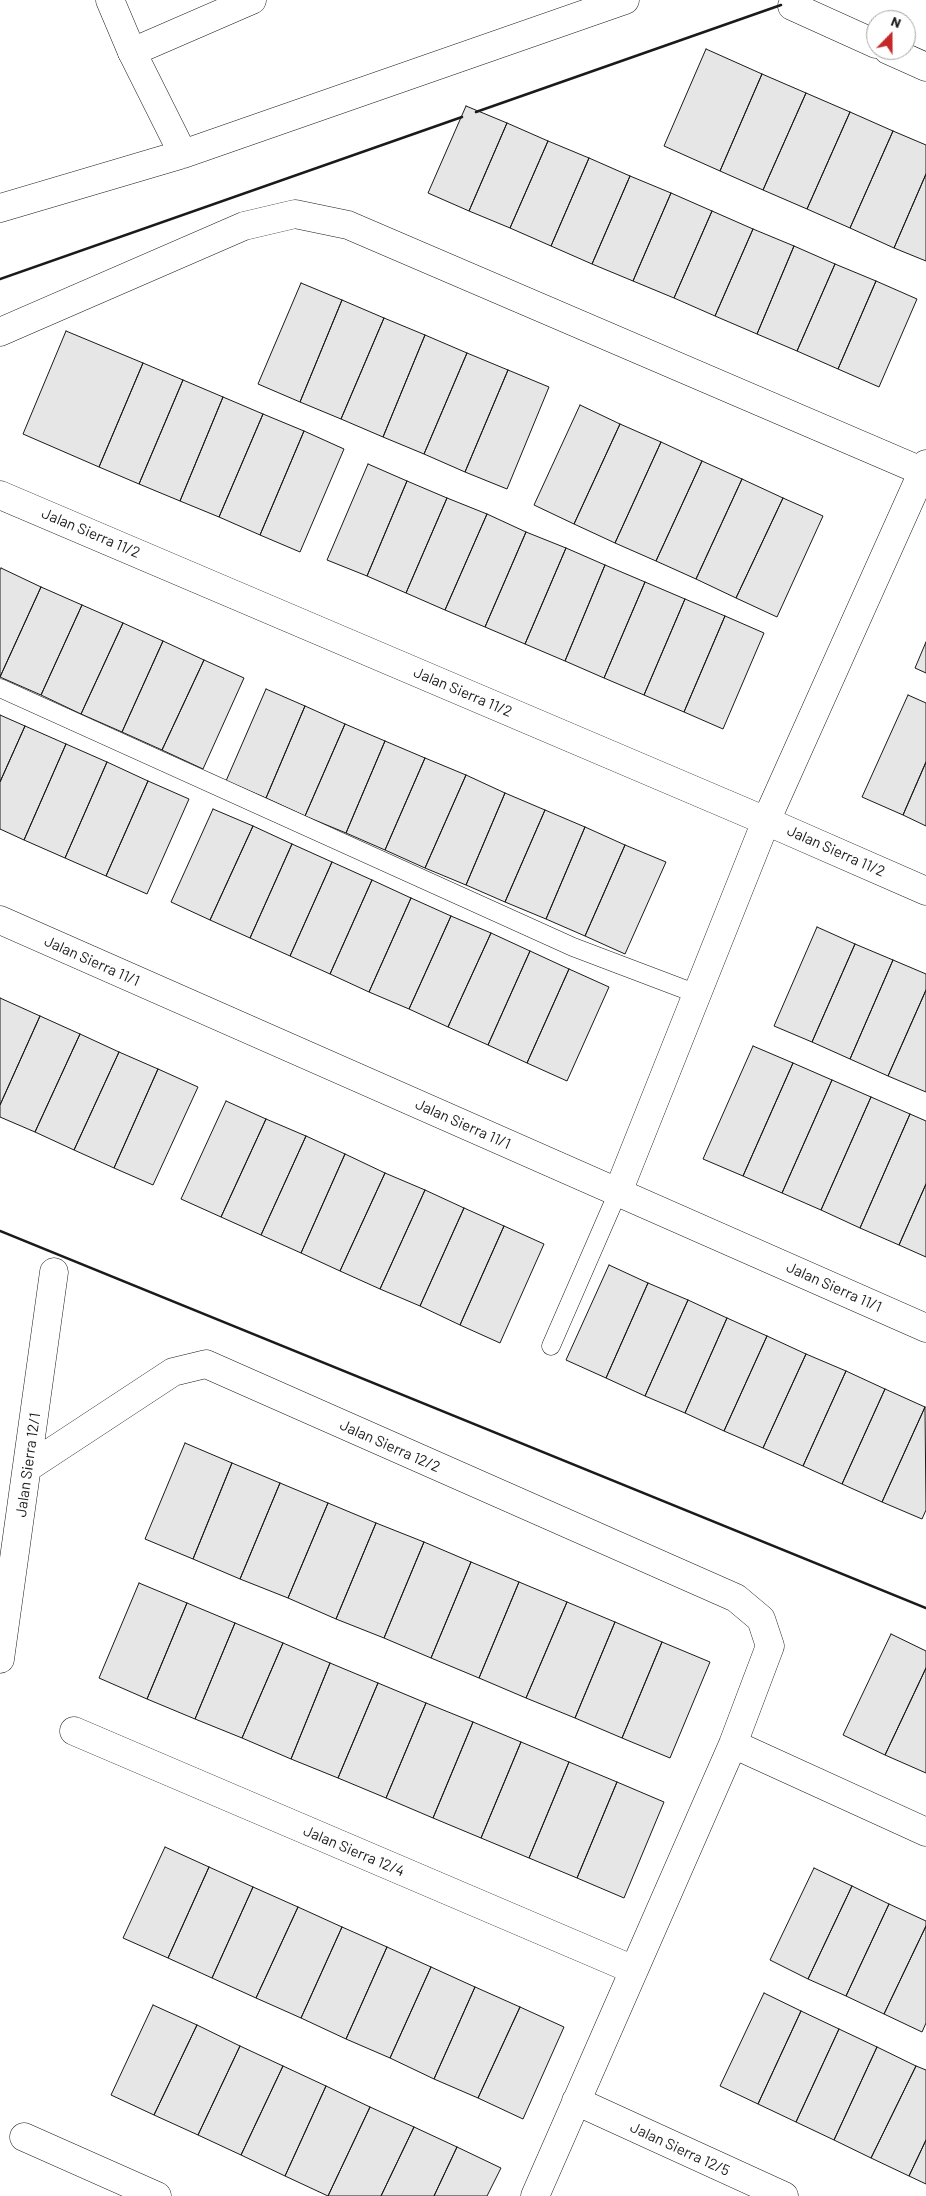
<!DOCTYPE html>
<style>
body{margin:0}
#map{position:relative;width:926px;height:2196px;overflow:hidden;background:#fff;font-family:Barlow,sans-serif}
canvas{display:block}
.north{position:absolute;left:866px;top:10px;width:50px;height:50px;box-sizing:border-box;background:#fff;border:1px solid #a3a3a3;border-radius:50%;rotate:22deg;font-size:14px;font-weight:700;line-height:20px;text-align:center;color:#1a1a1a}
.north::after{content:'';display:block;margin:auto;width:18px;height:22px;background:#c62828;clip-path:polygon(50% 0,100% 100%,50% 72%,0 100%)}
</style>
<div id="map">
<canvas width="926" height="2196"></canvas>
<div class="north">N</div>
</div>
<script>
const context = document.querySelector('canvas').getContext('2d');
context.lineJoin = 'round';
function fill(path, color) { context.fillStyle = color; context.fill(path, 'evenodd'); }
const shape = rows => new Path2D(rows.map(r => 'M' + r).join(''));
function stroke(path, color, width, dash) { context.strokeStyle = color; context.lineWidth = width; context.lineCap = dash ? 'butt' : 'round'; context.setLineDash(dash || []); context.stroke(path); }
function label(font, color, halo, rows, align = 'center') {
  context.font = font + ' Barlow,sans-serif'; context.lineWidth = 4; context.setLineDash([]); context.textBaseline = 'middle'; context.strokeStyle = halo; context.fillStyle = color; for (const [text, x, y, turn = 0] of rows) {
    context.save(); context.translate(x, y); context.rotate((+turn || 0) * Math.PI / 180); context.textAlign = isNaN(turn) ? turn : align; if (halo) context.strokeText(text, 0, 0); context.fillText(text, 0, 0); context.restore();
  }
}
const building = shape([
 [706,49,762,74,720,171,664,146,706,49],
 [762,74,806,93,763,190,720,171,762,74],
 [806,93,850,112,807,209,763,190,806,93],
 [466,106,507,123,469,211,428,193,466,106],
 [850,112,893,131,850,228,807,209,850,112],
 [507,123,548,141,510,228,469,211,507,123],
 [893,131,926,145,926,174,894,248,850,228,893,131],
 [548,141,589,158,551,246,510,228,548,141],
 [589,158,630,176,592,264,551,246,589,158],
 [926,174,926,261,894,248,926,174],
 [630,176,671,193,633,281,592,264,630,176],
 [671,193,712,211,674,298,633,281,671,193],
 [712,211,753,229,715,316,674,298,712,211],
 [753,229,794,246,757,334,715,316,753,229],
 [794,246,835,264,797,351,757,334,794,246],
 [835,264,876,281,838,369,797,351,835,264],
 [876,281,917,299,879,387,838,369,876,281],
 [301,283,342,300,300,402,258,384,301,283],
 [342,300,384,318,341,419,300,402,342,300],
 [384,318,425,335,383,437,341,419,384,318],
 [66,331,143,363,99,467,23,434,66,331],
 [425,335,467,353,424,454,383,437,425,335],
 [467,353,508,370,465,472,424,454,467,353],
 [143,363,183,380,139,484,99,467,143,363],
 [508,370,549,387,507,489,465,472,508,370],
 [183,380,223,397,180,501,139,484,183,380],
 [223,397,263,414,219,517,180,501,223,397],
 [580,405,620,424,574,524,534,505,580,405],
 [263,414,304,431,260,535,219,517,263,414],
 [620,424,661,442,615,543,574,524,620,424],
 [304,431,344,449,300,552,260,535,304,431],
 [661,442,702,461,656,561,615,543,661,442],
 [702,461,742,479,696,579,656,561,702,461],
 [368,464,407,481,367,576,327,560,368,464],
 [742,479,783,498,736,598,696,579,742,479],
 [407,481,447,498,406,593,367,576,407,481],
 [447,498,487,514,445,610,406,593,447,498],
 [783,498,823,516,777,617,736,598,783,498],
 [487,514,526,532,485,627,445,610,487,514],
 [526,532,566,548,525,644,485,627,526,532],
 [566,548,605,565,565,661,525,644,566,548],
 [605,565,645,582,604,678,565,661,605,565],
 [1,568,41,587,0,677,0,570,1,568],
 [645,582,685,599,644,695,604,678,645,582],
 [41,587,82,605,41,695,0,677,41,587],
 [685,599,725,616,684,712,644,695,685,599],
 [82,605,123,623,81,714,41,695,82,605],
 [725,616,764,633,723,729,684,712,725,616],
 [123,623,163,641,122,732,81,714,123,623],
 [163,641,204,660,162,750,122,732,163,641],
 [926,642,926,673,915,668,926,642],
 [204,660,244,678,203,769,162,750,204,660],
 [266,689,305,706,266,798,226,781,266,689],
 [908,695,926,703,926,762,903,815,862,797,908,695],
 [305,706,345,724,305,816,266,798,305,706],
 [0,715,25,726,0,782,0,715],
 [345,724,385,741,346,833,305,816,345,724],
 [25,726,66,744,24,840,0,829,0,782,25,726],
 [385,741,425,758,385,850,346,833,385,741],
 [66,744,107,762,65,858,24,840,66,744],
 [425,758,466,775,425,868,385,850,425,758],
 [107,762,148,781,106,876,65,858,107,762],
 [926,762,926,826,903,815,926,762],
 [466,775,505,793,466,885,425,868,466,775],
 [148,781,189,799,147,894,106,876,148,781],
 [505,793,545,810,505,902,466,885,505,793],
 [213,809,253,826,210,920,171,902,213,809],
 [545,810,585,827,546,919,505,902,545,810],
 [253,826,292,844,250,938,210,920,253,826],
 [585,827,625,845,585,936,546,919,585,827],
 [292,844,332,862,290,956,250,938,292,844],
 [625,845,666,862,625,954,585,936,625,845],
 [332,862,372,880,330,974,290,956,332,862],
 [372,880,411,898,369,992,330,974,372,880],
 [411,898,451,916,409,1009,369,992,411,898],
 [451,916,491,933,448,1027,409,1009,451,916],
 [817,927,855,944,812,1042,774,1026,817,927],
 [491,933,530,951,488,1045,448,1027,491,933],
 [855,944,893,960,850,1059,812,1042,855,944],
 [530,951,569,969,527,1063,488,1045,530,951],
 [893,960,926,974,926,990,888,1076,850,1059,893,960],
 [569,969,609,987,567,1081,527,1063,569,969],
 [926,990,926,1092,888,1076,926,990],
 [0,998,40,1016,0,1105,0,998],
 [40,1016,80,1034,35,1132,0,1117,0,1105,40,1016],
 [80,1034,119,1052,74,1150,35,1132,80,1034],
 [753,1046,793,1063,743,1176,703,1159,753,1046],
 [119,1052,158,1069,114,1168,74,1150,119,1052],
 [793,1063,832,1080,782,1193,743,1176,793,1063],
 [158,1069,198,1087,153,1185,114,1168,158,1069],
 [832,1080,871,1097,821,1210,782,1193,832,1080],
 [871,1097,910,1114,860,1228,821,1210,871,1097],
 [226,1101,266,1119,221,1217,181,1199,226,1101],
 [910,1114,926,1121,926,1184,899,1245,860,1228,910,1114],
 [266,1119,306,1136,261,1235,221,1217,266,1119],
 [306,1136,345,1154,301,1253,261,1235,306,1136],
 [345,1154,385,1173,340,1271,301,1253,345,1154],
 [385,1173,425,1190,380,1289,340,1271,385,1173],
 [926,1184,926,1257,899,1245,926,1184],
 [425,1190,464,1208,420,1306,380,1289,425,1190],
 [464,1208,504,1226,460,1325,420,1306,464,1208],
 [504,1226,544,1244,500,1343,460,1325,504,1226],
 [609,1265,648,1283,606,1378,566,1360,609,1265],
 [648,1283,688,1300,645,1396,606,1378,648,1283],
 [688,1300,727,1318,685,1413,645,1396,688,1300],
 [727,1318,767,1336,724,1431,685,1413,727,1318],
 [767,1336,806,1354,763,1448,724,1431,767,1336],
 [806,1354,846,1371,803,1466,763,1448,806,1354],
 [846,1371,885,1389,842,1484,803,1466,846,1371],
 [885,1389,925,1407,882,1502,842,1484,885,1389],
 [925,1407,926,1510,922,1519,882,1502,925,1407],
 [185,1443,232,1463,193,1559,145,1539,185,1443],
 [232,1463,280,1483,240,1579,193,1559,232,1463],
 [280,1483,328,1503,288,1598,240,1579,280,1483],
 [328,1503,376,1523,336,1619,288,1598,328,1503],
 [376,1523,424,1542,384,1638,336,1619,376,1523],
 [424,1542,471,1562,431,1658,384,1638,424,1542],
 [471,1562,519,1582,479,1678,431,1658,471,1562],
 [519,1582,567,1602,526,1698,479,1678,519,1582],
 [139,1583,187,1603,147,1699,99,1678,139,1583],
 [567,1602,615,1622,575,1718,526,1698,567,1602],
 [187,1603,235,1623,195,1719,147,1699,187,1603],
 [615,1622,662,1642,622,1738,575,1718,615,1622],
 [235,1623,283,1643,242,1738,195,1719,235,1623],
 [891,1634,926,1651,926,1668,885,1755,843,1735,891,1634],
 [662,1642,710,1662,670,1758,622,1738,662,1642],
 [283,1643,330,1663,291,1759,242,1738,283,1643],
 [330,1663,378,1683,338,1778,291,1759,330,1663],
 [926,1668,926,1773,885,1755,926,1668],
 [378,1683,426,1703,386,1798,338,1778,378,1683],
 [426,1703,473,1722,433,1818,386,1798,426,1703],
 [473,1722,521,1742,481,1838,433,1818,473,1722],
 [521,1742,569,1762,529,1858,481,1838,521,1742],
 [569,1762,617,1782,577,1878,529,1858,569,1762],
 [617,1782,664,1802,624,1898,577,1878,617,1782],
 [165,1847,209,1867,168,1958,123,1938,165,1847],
 [209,1867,253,1887,212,1978,168,1958,209,1867],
 [814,1868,852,1886,808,1979,770,1960,814,1868],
 [852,1886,889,1904,846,1996,808,1979,852,1886],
 [253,1887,298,1907,256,1998,212,1978,253,1887],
 [889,1904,926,1921,926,1926,884,2014,846,1996,889,1904],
 [298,1907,342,1927,301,2018,256,1998,298,1907],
 [926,1926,926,2023,922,2032,884,2014,926,1926],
 [342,1927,387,1947,346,2039,301,2018,342,1927],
 [387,1947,431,1967,390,2058,346,2039,387,1947],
 [431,1967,475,1987,434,2079,390,2058,431,1967],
 [475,1987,520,2007,478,2098,434,2079,475,1987],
 [764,1993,801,2011,758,2104,720,2086,764,1993],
 [153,2005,197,2025,154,2115,111,2095,153,2005],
 [520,2007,564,2027,523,2119,478,2098,520,2007],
 [801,2011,839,2029,796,2122,758,2104,801,2011],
 [197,2025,240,2046,198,2135,154,2115,197,2025],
 [839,2029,877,2047,834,2140,796,2122,839,2029],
 [240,2046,283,2066,241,2155,198,2135,240,2046],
 [877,2047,916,2066,871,2158,834,2140,877,2047],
 [283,2066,326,2086,285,2176,241,2155,283,2066],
 [916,2066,926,2070,926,2140,909,2176,871,2158,916,2066],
 [326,2086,370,2107,328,2196,285,2176,326,2086],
 [370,2107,414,2127,381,2196,328,2196,370,2107],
 [414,2127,457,2147,434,2196,381,2196,414,2127],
 [926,2140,926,2184,909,2176,926,2140],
 [457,2147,501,2168,487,2196,434,2196,457,2147]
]);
fill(building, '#e6e6e6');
stroke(building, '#1a1a1a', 1);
const service = shape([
 [0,688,573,947,697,994],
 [551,1346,618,1192]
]);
const minor = shape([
 [792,6,876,44],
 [888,50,926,67],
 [132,52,252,0],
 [0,332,244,226,295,214,348,225,926,473],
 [0,495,766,821,926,891],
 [0,920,926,1328],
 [618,1192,766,821,926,464],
 [27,1468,173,1372,206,1364,736,1598,761,1619,770,1646,733,1744,535,2196],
 [0,1659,54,1272],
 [74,1731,634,1970],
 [733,1744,926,1832],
 [576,2101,784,2196],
 [24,2137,157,2196]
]);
const tertiary = shape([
 [110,0,132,52,183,154],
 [0,208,183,154,625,0]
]);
stroke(service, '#1a1a1a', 19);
stroke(minor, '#1a1a1a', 29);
stroke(tertiary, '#1a1a1a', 29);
stroke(service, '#fff', 18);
stroke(minor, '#fff', 28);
stroke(tertiary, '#fff', 28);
stroke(shape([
 [476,112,781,5],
 [0,279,462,117],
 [0,1231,926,1608]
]), '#1a1a1a', 2.5);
label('15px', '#1a1a1a', '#fff', [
 ["Jalan Sierra 11/2",91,533,23],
 ["Jalan Sierra 11/2",463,692,23],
 ["Jalan Sierra 11/2",836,851,24],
 ["Jalan Sierra 11/1",92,961,24],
 ["Jalan Sierra 11/1",463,1124,24],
 ["Jalan Sierra 11/1",834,1287,24],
 ["Jalan Sierra 12/2",390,1446,24],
 ["Jalan Sierra 12/1",28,1465,-82],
 ["Jalan Sierra 12/4",354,1851,23],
 ["Jalan Sierra 12/5",680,2149,25]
]);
</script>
